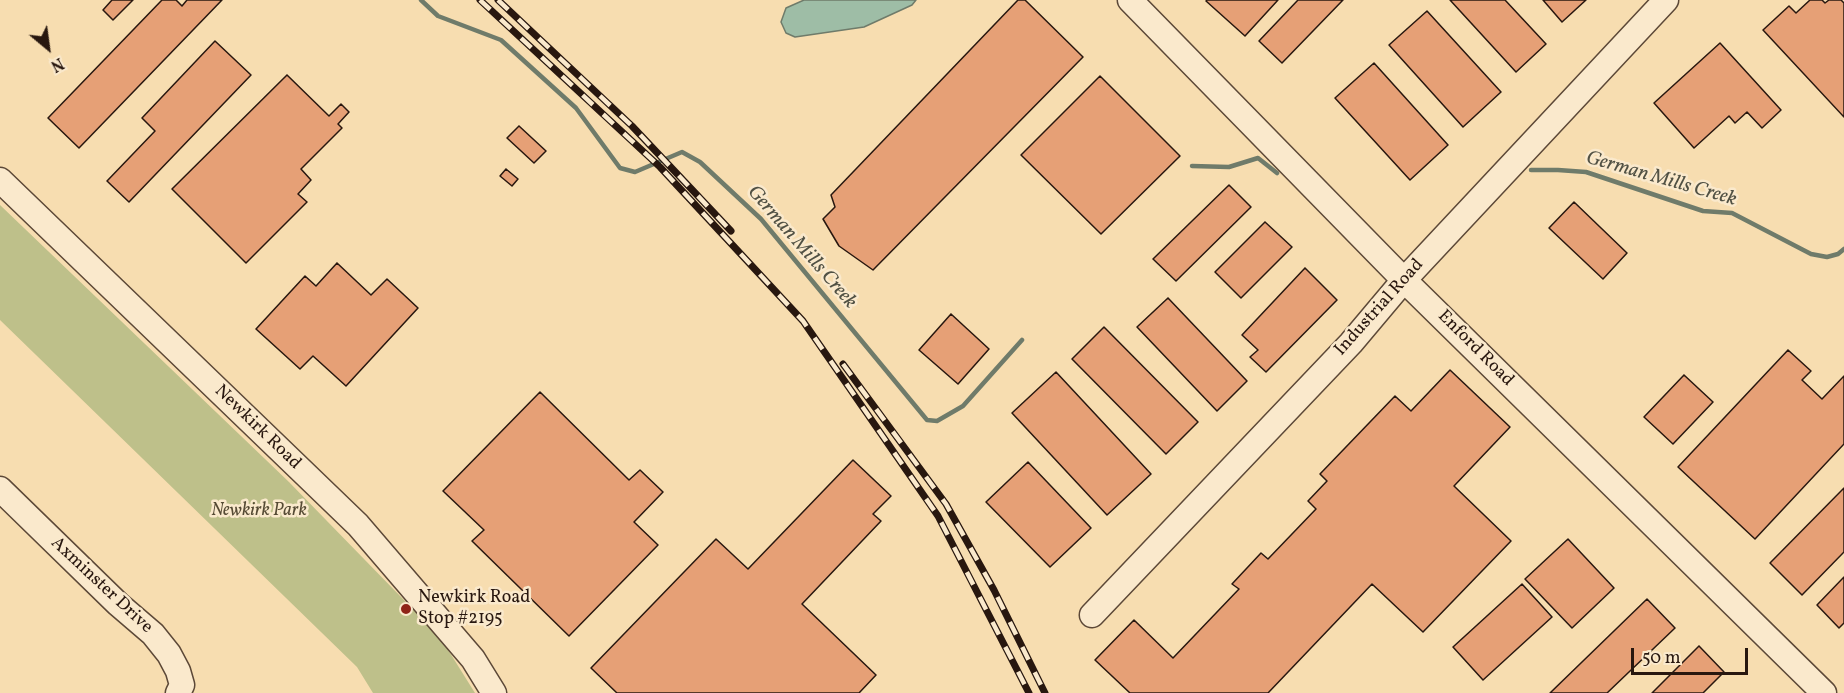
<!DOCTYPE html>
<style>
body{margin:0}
#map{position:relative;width:1844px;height:693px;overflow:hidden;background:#f7ddb0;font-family:Vollkorn,serif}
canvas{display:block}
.north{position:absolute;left:18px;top:18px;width:60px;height:60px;-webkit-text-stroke:4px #fae9cc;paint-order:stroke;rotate:151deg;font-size:16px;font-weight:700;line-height:24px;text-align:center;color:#28170f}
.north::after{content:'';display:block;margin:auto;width:21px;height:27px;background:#28170f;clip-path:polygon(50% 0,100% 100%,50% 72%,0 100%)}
.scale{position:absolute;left:1631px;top:648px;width:117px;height:27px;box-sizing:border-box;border:3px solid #28170f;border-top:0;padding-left:8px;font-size:18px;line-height:21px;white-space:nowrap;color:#28170f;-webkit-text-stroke:4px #fae9cc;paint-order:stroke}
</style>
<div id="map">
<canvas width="1844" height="693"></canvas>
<div class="north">N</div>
<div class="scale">50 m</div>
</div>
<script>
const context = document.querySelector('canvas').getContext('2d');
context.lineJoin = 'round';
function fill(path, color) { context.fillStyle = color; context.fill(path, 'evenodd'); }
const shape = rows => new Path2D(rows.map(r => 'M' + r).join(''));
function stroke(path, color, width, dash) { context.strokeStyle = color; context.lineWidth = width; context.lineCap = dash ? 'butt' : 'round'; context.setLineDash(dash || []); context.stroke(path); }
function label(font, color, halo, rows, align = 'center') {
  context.font = font + ' Vollkorn,serif'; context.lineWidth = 5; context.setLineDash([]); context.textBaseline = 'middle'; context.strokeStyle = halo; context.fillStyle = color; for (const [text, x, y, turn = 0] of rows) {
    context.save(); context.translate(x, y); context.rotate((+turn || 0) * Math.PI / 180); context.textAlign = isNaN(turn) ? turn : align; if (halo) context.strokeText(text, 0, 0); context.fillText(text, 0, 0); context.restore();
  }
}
fill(shape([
 [0,205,289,482,440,637,475,693,373,693,357,667,0,320]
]), '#bec08a');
const water = shape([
 [804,0,916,0,912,5,864,27,795,37,786,33,781,22,786,8,804,0]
]);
fill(water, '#9ebda6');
stroke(water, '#6f7b6a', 1.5);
stroke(shape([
 [421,0,438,16,501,40,576,108,620,168,635,172,682,152,700,162,761,219,927,420,937,421,963,406,1022,340],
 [1192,166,1229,167,1258,158,1277,173],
 [1531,170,1558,170,1586,172,1703,211,1732,213,1811,254,1827,257,1838,254,1844,249]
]), '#6f7b6a', 4.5);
const building = shape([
 [112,0,133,0,113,20,103,10,112,0],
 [162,0,176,0,182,6,187,0,222,0,79,148,48,118,162,0],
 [1018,0,1025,0,1083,57,873,270,839,246,823,219,835,207,831,195,1018,0],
 [1207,0,1278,0,1245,36,1206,1,1207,0],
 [1298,0,1343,0,1282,63,1259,41,1298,0],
 [1450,0,1505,0,1546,44,1516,72,1450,0],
 [1543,0,1586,0,1562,22,1543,0],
 [1810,0,1822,0,1825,3,1829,0,1841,0,1844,3,1844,117,1763,30,1789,6,1796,13,1810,0],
 [1427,11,1501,92,1463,127,1389,45,1427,11],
 [215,41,251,75,129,202,107,181,155,131,142,118,215,41],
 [1720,43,1781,110,1762,128,1747,112,1735,123,1729,116,1694,148,1654,103,1720,43],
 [1374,63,1448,145,1410,180,1335,98,1374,63],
 [287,75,329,116,341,104,349,112,338,124,342,128,301,169,311,180,298,194,307,202,246,263,172,189,287,75],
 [1100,76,1180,156,1101,234,1021,155,1100,76],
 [519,126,546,151,534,163,507,138,519,126],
 [506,169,518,179,512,186,500,176,506,169],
 [1229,185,1251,207,1176,281,1153,259,1229,185],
 [1574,202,1627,253,1603,279,1549,228,1574,202],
 [1265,222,1292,247,1241,298,1215,272,1265,222],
 [337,263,371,295,387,279,418,308,346,386,313,356,300,369,256,329,305,276,316,286,337,263],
 [1305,268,1337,300,1266,372,1250,357,1258,350,1242,335,1305,268],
 [1168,298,1247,381,1217,411,1137,327,1168,298],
 [951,314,989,349,958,384,919,350,951,314],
 [1104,327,1198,422,1166,454,1072,359,1104,327],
 [1788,350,1811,371,1802,380,1822,399,1844,376,1844,444,1755,539,1678,467,1788,350],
 [1450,370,1510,427,1454,486,1511,541,1423,632,1372,584,1268,693,1130,693,1095,660,1134,620,1173,658,1239,589,1232,584,1261,553,1268,559,1316,509,1308,501,1327,481,1320,474,1395,396,1411,411,1450,370],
 [1056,372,1151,474,1107,515,1012,413,1056,372],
 [1684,375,1713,402,1673,444,1644,417,1684,375],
 [540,392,629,480,640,470,663,492,634,522,658,545,569,636,472,541,484,530,443,491,540,392],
 [853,460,891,496,873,514,881,521,802,604,876,675,859,693,617,693,591,668,716,539,748,569,853,460],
 [1028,462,1091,528,1050,567,986,502,1028,462],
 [1844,488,1844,552,1802,595,1770,563,1844,488],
 [1568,539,1614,588,1572,628,1525,579,1568,539],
 [1844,577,1844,623,1839,628,1817,605,1844,577],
 [1522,584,1552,617,1483,680,1453,647,1522,584],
 [1647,599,1675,628,1607,693,1550,693,1647,599],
 [1699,646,1724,672,1703,693,1652,693,1699,646]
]);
fill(building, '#e6a076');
stroke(building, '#28170f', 1.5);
const minor = shape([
 [1130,0,1404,280,1824,693],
 [0,180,358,525,473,659,494,693],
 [0,489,118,604,153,634,169,654,178,671,182,685,178,693],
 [1092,615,1351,343,1404,280,1666,0]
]);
stroke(minor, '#5c4837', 27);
stroke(minor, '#fae9cc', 24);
const rail = shape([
 [480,0,660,167,803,321,938,516,1029,693],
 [498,0,632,126,731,231],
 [843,364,946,504,994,590,1045,693]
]);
stroke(rail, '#28170f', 7);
stroke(rail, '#fae9cc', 4.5, [14]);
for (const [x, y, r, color] of [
 [406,609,6,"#8f2418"]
]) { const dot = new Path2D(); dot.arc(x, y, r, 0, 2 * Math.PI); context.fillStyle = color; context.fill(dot); stroke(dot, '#fae9cc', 2); }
label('18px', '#28170f', '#fae9cc', [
 ["Industrial Road",1380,308,-48],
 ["Enford Road",1475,349,45],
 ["Newkirk Road",257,428,44],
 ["Axminster Drive",101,586,43]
]);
label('italic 18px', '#554a34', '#fae9cc', [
 ["Newkirk Park",259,512]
]);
label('18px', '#28170f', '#fae9cc', [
 ["Newkirk Road",418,599],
 ["Stop #2195",418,620]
], 'left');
label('italic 20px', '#515144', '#fae9cc', [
 ["German Mills Creek",1661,180,16],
 ["German Mills Creek",801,248,49]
]);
</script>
